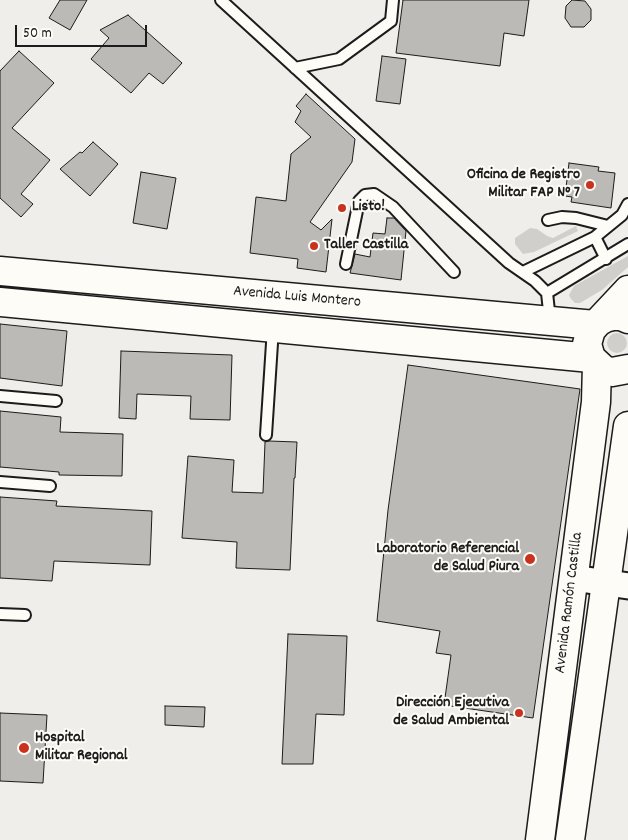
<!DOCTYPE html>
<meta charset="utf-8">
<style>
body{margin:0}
#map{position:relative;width:628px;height:840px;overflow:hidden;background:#f0eeea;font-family:Dekko,sans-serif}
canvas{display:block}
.scale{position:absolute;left:15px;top:25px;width:132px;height:22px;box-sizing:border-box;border:2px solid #1c1c1c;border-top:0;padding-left:6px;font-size:15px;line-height:18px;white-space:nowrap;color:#1c1c1c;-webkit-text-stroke:4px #fdfcf7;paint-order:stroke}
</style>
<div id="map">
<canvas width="628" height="840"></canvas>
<div class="scale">50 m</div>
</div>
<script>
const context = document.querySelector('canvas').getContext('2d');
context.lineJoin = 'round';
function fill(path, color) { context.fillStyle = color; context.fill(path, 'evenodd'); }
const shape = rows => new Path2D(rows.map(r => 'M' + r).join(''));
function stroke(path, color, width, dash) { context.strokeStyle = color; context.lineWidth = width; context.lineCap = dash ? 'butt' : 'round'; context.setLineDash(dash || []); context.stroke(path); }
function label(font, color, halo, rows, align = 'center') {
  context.font = font + ' Dekko,sans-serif'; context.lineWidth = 4; context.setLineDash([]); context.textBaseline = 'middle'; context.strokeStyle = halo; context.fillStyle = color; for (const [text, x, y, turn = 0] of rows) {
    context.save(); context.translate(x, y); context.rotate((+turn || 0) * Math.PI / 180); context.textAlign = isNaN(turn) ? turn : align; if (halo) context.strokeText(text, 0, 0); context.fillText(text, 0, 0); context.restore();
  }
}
fill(shape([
 [576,226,578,231,534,252,523,254,515,244,515,238,530,228,537,229,547,236,553,238],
 [628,256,628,267,602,290,580,303,575,303,571,299,569,295,574,286],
 '607 343a10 10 0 1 1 20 0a10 10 0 1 1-20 0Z'
]), '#d0cfcc');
const building = shape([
 [60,0,87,0,70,30,49,18,60,0],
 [403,0,529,0,524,36,504,33,500,66,396,53,403,0],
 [572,0,585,1,591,9,591,20,584,27,571,27,565,18,566,6,572,0],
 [128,15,182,63,163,84,149,73,131,93,91,59,109,38,100,30,128,15],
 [19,51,54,83,12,128,50,160,21,194,33,204,21,217,0,198,0,71,19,51],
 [382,56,406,59,400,104,376,101,382,56],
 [306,94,355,139,352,162,310,222,321,230,332,219,326,272,297,268,298,259,250,253,256,197,286,201,291,154,311,137,295,122,301,111,296,106,306,94],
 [93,142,118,164,90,196,60,169,80,152,82,153,93,142],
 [569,163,599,167,598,171,615,173,611,208,571,202,572,197,565,196,569,163],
 [141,172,176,178,167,229,133,223,141,172],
 [387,218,394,218,406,231,401,280,350,273,355,254,370,257,373,233,385,234,387,218],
 [0,324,67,331,62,386,0,378,0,324],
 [121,351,232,355,230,420,190,419,191,396,137,394,136,419,119,418,121,351],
 [408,365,580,389,533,718,444,705,451,655,436,653,440,631,377,621,388,510,408,365],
 [0,411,61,417,60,432,123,434,122,476,59,475,59,472,0,467,0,411],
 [269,441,297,442,295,478,294,478,290,570,236,568,237,542,182,538,188,456,234,460,232,492,263,493,265,442,269,441],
 [0,497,57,501,56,506,152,511,150,565,54,561,52,581,0,578,0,497],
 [288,634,347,636,344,715,316,714,313,764,282,764,288,634],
 [165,706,205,707,204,727,165,725,165,706],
 [0,713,47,715,43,783,0,781,0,713]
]);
fill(building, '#bbbab6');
stroke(building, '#1c1c1c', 1);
const service = shape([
 [221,0,509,263,535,281,547,293,550,320],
 [295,68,339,59,391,21,393,0],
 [548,220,562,217,576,218,608,226],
 [595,237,606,259],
 [346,264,359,201,365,195,374,194,393,207,454,272],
 [523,272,595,237,622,215,628,204],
 [547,293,628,244],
 [0,396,56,401],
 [266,435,273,328],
 [0,482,50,486],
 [0,614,25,615]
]);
const tertiary = shape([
 [573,578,628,586]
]);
const secondary = shape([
 [540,840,596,402,597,365],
 [570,840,628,426]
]);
const primary = shape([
 [0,271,595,325],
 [0,302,591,358],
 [628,319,621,316,613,316,605,318,598,322,591,330,587,344,591,358,604,370,612,372,628,369],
 [598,322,628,290]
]);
stroke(service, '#1c1c1c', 14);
stroke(tertiary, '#1c1c1c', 29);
stroke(secondary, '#1c1c1c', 31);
stroke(primary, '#1c1c1c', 31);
stroke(service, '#fdfcf7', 10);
stroke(tertiary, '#fdfcf7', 25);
stroke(secondary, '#fdfcf7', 28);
stroke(primary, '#fdfcf7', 28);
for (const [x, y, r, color] of [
 [590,185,5,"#c8321e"],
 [342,208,5,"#c8321e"],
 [314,246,5,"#c8321e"],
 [530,559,6,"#c8321e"],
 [519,713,5,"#c8321e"],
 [24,748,6,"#c8321e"]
]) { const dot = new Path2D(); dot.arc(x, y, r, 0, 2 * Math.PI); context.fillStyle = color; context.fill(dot); stroke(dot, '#fdfcf7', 2); }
label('bold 16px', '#1c1c1c', '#fdfcf7', [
 ["Oficina de Registro",580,176],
 ["Militar FAP N° 7",580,194],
 ["Listo!",352,208,"left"],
 ["Taller Castilla",324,246,"left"],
 ["Laboratorio Referencial",519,550],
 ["de Salud Piura",519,568],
 ["Dirección Ejecutiva",509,704],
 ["de Salud Ambiental",509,722],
 ["Hospital",35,739,"left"],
 ["Militar Regional",35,757,"left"]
], 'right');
label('16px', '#1c1c1c', '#fdfcf7', [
 ["Avenida Luis Montero",297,298,5],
 ["Avenida Ramón Castilla",570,603,-83]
]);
</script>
